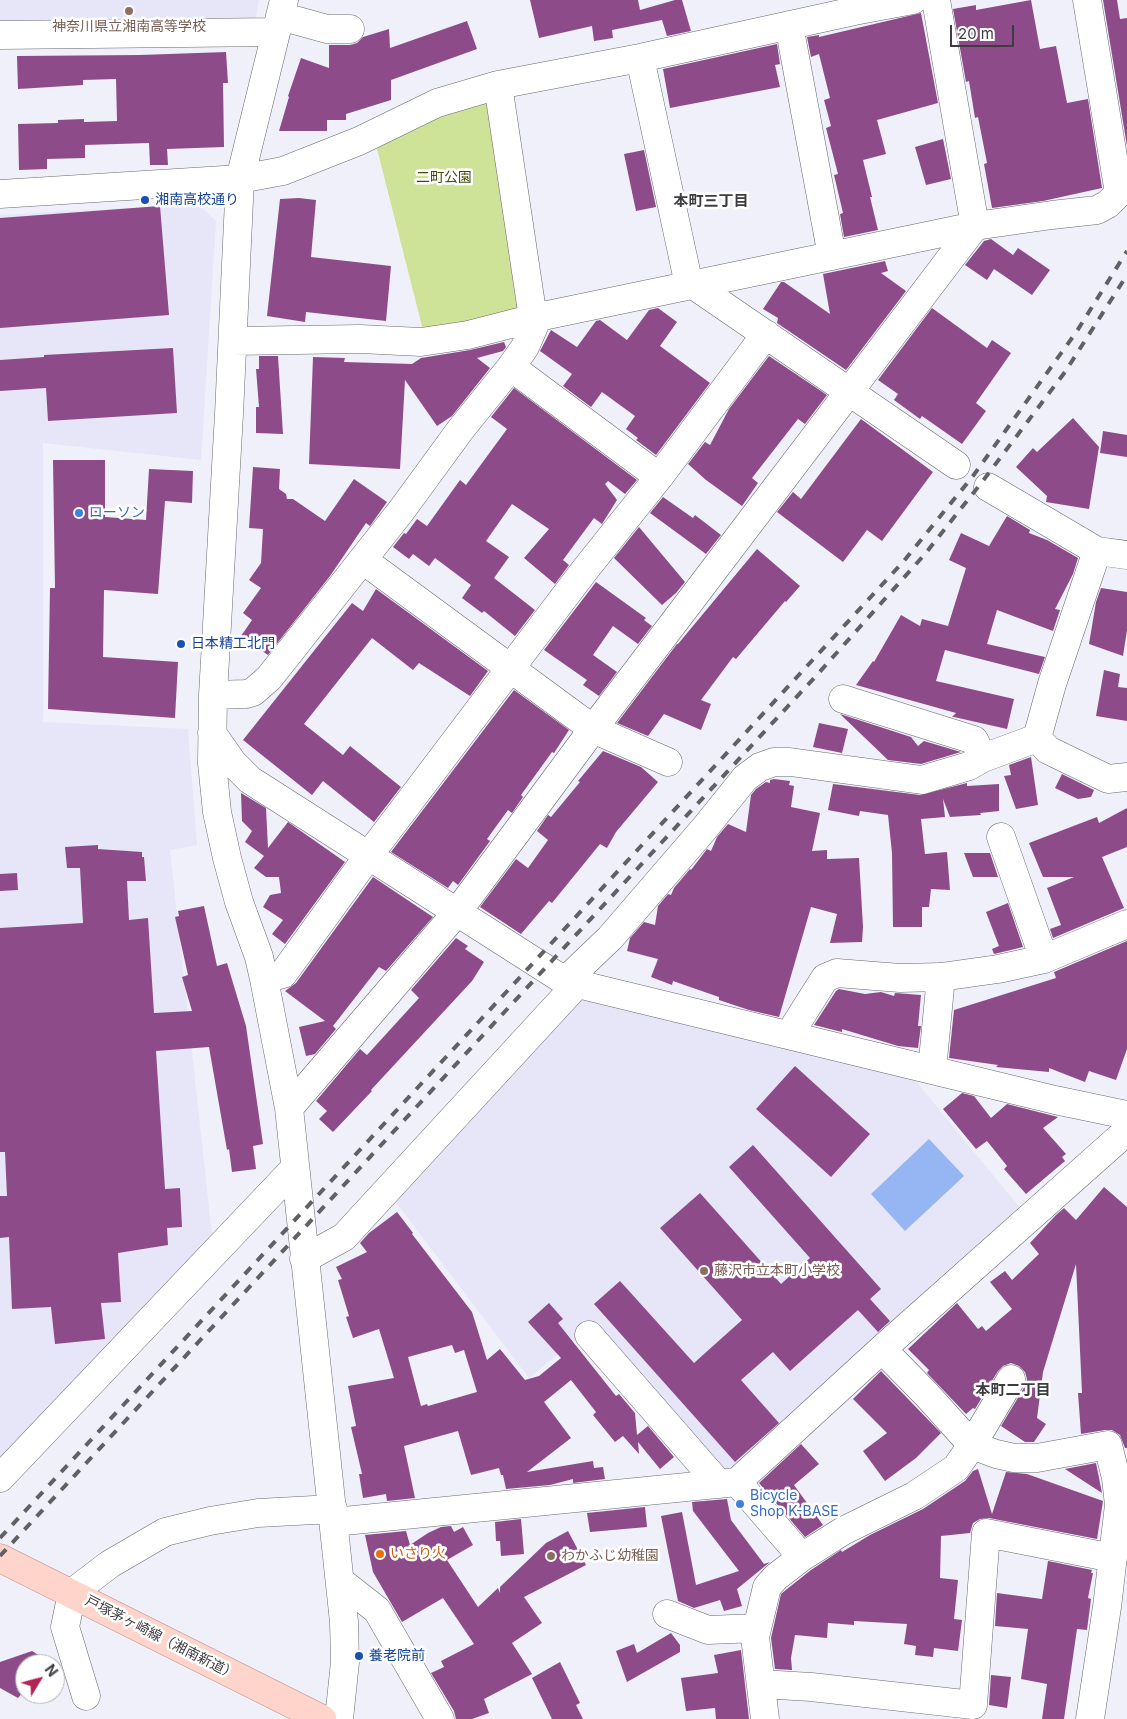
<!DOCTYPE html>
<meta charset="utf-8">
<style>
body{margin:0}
#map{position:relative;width:1127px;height:1719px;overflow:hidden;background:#f0f0fa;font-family:Inter,sans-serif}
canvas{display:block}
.north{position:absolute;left:15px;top:1654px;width:50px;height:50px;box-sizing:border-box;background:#fff;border:1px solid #b1b1b3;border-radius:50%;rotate:53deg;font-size:14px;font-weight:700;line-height:20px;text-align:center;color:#3d3d41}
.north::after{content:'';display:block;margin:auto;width:18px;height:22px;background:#b32353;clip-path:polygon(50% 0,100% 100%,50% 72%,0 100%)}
.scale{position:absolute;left:950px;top:25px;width:64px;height:22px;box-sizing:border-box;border:2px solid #3d3d41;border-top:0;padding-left:6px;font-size:15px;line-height:18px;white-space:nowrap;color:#3d3d41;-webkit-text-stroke:4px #fff;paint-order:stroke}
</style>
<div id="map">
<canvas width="1127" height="1719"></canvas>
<div class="north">N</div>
<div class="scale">20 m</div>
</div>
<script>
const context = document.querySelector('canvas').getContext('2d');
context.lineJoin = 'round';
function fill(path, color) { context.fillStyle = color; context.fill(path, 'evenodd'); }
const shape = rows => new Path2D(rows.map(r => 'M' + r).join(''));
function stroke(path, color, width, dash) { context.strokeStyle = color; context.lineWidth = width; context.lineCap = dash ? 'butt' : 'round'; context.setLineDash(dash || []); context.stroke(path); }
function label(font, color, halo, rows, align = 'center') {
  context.font = font + ' Inter,"Noto Sans JP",sans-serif'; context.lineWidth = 5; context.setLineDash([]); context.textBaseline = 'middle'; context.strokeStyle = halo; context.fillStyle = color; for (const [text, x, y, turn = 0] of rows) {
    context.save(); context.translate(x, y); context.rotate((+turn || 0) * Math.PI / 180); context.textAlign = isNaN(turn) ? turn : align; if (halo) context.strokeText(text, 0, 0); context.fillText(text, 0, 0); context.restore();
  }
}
fill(shape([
 [0,0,259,0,255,22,0,33],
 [198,204,216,221,201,460,43,443,43,722,188,729,197,845,170,850,212,1235,0,1464,0,215],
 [576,997,910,1074,1025,1214,729,1474,721,1476,588,1329,529,1378,392,1197]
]), '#e6e6f8');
fill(shape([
 [491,99,524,312,424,334,376,145,443,113]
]), '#cfe398');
fill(shape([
 [929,1139,964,1176,905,1231,871,1194]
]), '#96b5f3');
fill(shape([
 [530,0,638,0,640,10,675,0,682,0,691,31,667,36,662,20,612,30,613,38,594,41,592,26,539,38],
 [1031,0,1040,49,1056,46,1067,103,1088,99,1102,188,1043,201,992,208,984,164,987,163,978,117,975,118,969,81,966,82,953,9,976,5,976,10],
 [1103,0,1117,0,1120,19,1127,18,1127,146],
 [921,13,938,103,877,120,886,154,863,160,872,197,870,197,878,230,844,237,840,214,843,213,834,175,838,174,826,128,831,126,824,100,830,98,819,54,811,57,807,37,819,35,819,37],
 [467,21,477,49,391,80,391,100,346,114,346,120,327,120,327,131,279,131,289,97,288,96,301,58,329,68,329,45,350,45,357,43,363,37,389,29,390,48],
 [777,44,780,64,775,65,780,87,670,108,663,69],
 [226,52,228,83,223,83,224,147,167,149,168,165,150,165,149,143,85,145,85,158,47,159,47,169,19,170,18,124,58,123,58,120,84,119,84,122,117,121,116,79,83,80,83,85,18,89,17,56,140,55],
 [943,139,951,179,926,185,915,147],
 [644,150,656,207,636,211,624,154],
 [299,198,316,200,311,257,391,266,386,321,306,312,305,322,267,316,280,199],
 [160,206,169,315,0,328,0,218],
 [991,239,1013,255,1018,248,1050,270,1032,295,994,269,987,280,965,265,984,241],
 [885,261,888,271,881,273,906,291,846,370,777,323,778,318,763,309,781,282,784,282,830,314,823,274],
 [658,308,677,322,660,346,710,383,656,455,636,440,638,438,626,429,635,416,602,392,591,407,563,386,572,374,540,351,551,330,577,347,596,321,600,320,627,340,649,310],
 [932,308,987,348,992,340,1011,353,976,403,986,411,962,444,922,416,920,419,894,400,898,394,878,380],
 [504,342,506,347,503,351,477,358,490,368,452,416,437,426,405,380,400,469,309,464,313,357,345,358,344,362,412,364,421,358,470,350],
 [173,348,177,413,48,421,46,388,0,391,0,360,44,357,44,355],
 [259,356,278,356,283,434,256,433,256,407,259,407,256,369,259,369],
 [769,356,827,395,805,424,798,419,752,478,758,483,742,506,706,480,688,464,705,442,710,445,729,409],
 [514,388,637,480,625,494,608,481,605,484,617,500,602,524,594,518,563,560,569,565,555,584,524,558,549,529,512,504,486,541,509,557,494,578,535,610,515,636,484,611,482,613,462,598,471,585,435,558,429,566,413,554,409,559,393,547,404,533,406,534,417,519,427,526,460,480,466,485,507,429,491,417],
 [1073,418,1099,447,1089,509,1046,502,1047,496,1016,467,1033,448,1037,452],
 [861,419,933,472,882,541,867,530,843,562,777,512,793,492,801,499],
 [1103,431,1127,435,1127,457,1100,453],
 [53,460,105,460,105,517,146,520,149,469,193,471,192,503,165,501,158,594,104,590,103,657,178,662,175,718,48,709,50,588,55,588],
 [253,467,280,469,279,489,286,494,287,499,293,499,325,521,354,479,387,502,370,526,366,523,330,576,268,655,241,636,252,620,243,613,261,588,249,580,261,563,263,529,249,528],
 [663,497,693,518,695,515,721,535,706,554,650,513],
 [1007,516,1030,530,1029,533,1047,540,1078,558,1073,574,1055,609,1060,610,1053,631,997,610,987,644,1045,657,1039,674,945,650,936,681,1014,699,1007,729,954,717,952,717,956,713,856,685,873,661,874,662,901,615,920,626,922,619,948,626,966,568,949,560,961,533,989,546],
 [639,527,685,582,676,593,662,605,614,558],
 [757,549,800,586,786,602,785,601,736,659,733,657,701,700,711,704,701,730,664,714,648,736,617,723,677,644,678,644],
 [596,582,646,618,644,620,652,626,638,644,613,626,593,655,617,672,599,696,583,685,587,680,544,650],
 [1101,588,1127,592,1127,630,1123,656,1089,644,1096,602],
 [376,589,488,671,470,696,419,663,413,670,372,638,304,724,343,755,350,746,401,787,374,822,323,781,312,795,243,740,352,603,363,611],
 [1104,670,1120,674,1118,687,1127,688,1127,721,1096,716],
 [514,690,569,730,554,753,552,752,521,795,523,797,512,813,508,810,487,839,490,841,458,885,453,881,448,888,391,852],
 [840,714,911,737,918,746,924,741,961,752,921,764,888,760],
 [819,723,848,729,842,753,813,747],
 [603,751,641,767,658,782,616,832,607,848,600,844,552,903,549,901,521,934,480,907,516,859,528,868,548,840,537,831,548,815,551,817,580,782,578,781],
 [1031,757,1038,805,1016,809,1004,776,1011,775,1009,765],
 [1062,774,1094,790,1091,797,1078,799,1055,788],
 [774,779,790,781,789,785,794,786,791,807,820,813,812,851,827,850,827,859,859,858,863,927,862,942,830,943,837,914,811,907,779,1017,749,1010,719,1000,719,997,673,981,672,985,651,977,658,959,627,951,630,938,644,922,655,925,658,906,668,894,671,895,674,888,690,869,691,870,707,849,711,851,717,837,728,824,746,832,751,795,756,789,766,782,770,783,770,780],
 [967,783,967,786,999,784,999,811,980,813,981,815,950,817,943,799,945,817,921,819,925,854,947,852,950,890,931,889,929,907,922,907,922,927,893,927,892,853,888,815,860,811,859,816,828,810,833,784,920,795],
 [241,793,266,808,268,848,288,822,345,862,285,944,272,934,283,920,263,907,270,895,281,893,279,877,266,877,254,868,264,856,245,842,252,831,242,821],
 [1127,808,1127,847,1102,857,1124,908,1053,938,1050,929,1061,925,1047,888,1074,877,1043,877,1029,843,1097,817,1099,823],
 [98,845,98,849,142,852,142,857,144,857,146,881,127,881,129,920,148,918,154,1013,192,1011,182,977,188,975,175,917,179,916,178,911,204,906,217,966,227,963,246,1026,263,1144,253,1146,256,1169,232,1172,229,1149,227,1150,209,1047,156,1051,165,1189,180,1188,182,1227,167,1228,168,1245,118,1253,121,1302,101,1303,105,1339,55,1344,51,1307,12,1309,9,1237,0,1238,0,1196,7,1196,5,1152,0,1152,0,928,83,923,80,868,67,868,65,847],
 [964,853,990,853,998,877,973,877],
 [17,873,18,890,0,891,0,874],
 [373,877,433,917,386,971,379,967,333,1026,336,1029,315,1054,306,1056,299,1027,325,1021,285,991,296,983],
 [1008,903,1023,947,994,954,992,949,999,946,986,912],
 [456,938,468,946,465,949,484,962,472,981,371,1090,372,1091,333,1132,319,1119,327,1111,316,1101,360,1049,367,1055,419,998,411,990],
 [1127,941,1127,1049,1116,1080,1089,1071,1085,1082,1049,1068,1049,1072,996,1067,998,1065,949,1058,954,1010,1056,978,1054,972],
 [839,989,865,994,881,992,894,996,895,993,921,995,918,1026,921,1026,918,1048,898,1046,842,1029,842,1032,814,1025,836,991],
 [795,1066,870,1134,831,1177,756,1109],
 [962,1093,974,1096,991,1118,1007,1104,1058,1117,1043,1128,1066,1154,1062,1157,1065,1161,1026,1194,1004,1169,1007,1166,987,1141,976,1149,943,1109],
 [753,1145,881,1289,870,1299,890,1321,878,1332,858,1310,790,1371,773,1352,741,1380,779,1423,735,1462,594,1304,620,1281,694,1363,742,1320,660,1228,700,1193,781,1284,810,1258,729,1167],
 [1104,1187,1127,1207,1127,1448,1125,1448,1120,1435,1112,1430,1105,1430,1081,1434,1078,1393,1082,1393,1076,1264,1043,1372,1037,1418,1046,1424,1034,1442,1025,1442,1001,1426,1025,1386,1027,1379,1025,1372,1019,1366,1011,1363,1003,1366,998,1371,975,1409,973,1408,966,1414,927,1373,929,1370,908,1349,957,1303,978,1329,982,1326,986,1331,1012,1309,990,1282,1005,1271,1012,1280,1039,1254,1030,1243,1056,1215,1064,1208,1076,1220],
 [397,1212,413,1233,412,1234,472,1312,487,1360,500,1349,525,1380,539,1376,561,1358,528,1322,549,1303,563,1319,558,1323,616,1396,619,1394,635,1413,637,1435,648,1426,674,1457,660,1469,638,1442,639,1454,623,1436,615,1442,593,1415,596,1412,571,1380,544,1402,571,1438,527,1472,593,1461,594,1468,603,1467,605,1479,573,1483,573,1479,550,1485,506,1489,503,1475,501,1475,499,1468,471,1475,458,1431,404,1446,415,1498,387,1501,386,1494,363,1498,359,1474,362,1474,351,1427,356,1426,348,1386,394,1378,379,1329,353,1338,346,1317,349,1316,338,1280,342,1279,336,1267,367,1252,360,1243,369,1233],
 [452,1345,455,1353,464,1350,477,1392,428,1406,427,1404,421,1406,408,1357],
 [881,1371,941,1433,916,1458,885,1481,863,1451,887,1433,853,1399],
 [801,1444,819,1464,794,1485,823,1525,805,1537,759,1483],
 [1096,1463,1102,1493,1065,1469],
 [978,1469,992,1514,1006,1472,1027,1474,1103,1501,1097,1539,989,1518,980,1519,973,1523,970,1533,941,1536,940,1578,958,1580,954,1619,962,1620,958,1651,934,1648,933,1657,915,1655,916,1646,904,1644,907,1624,854,1621,854,1625,828,1623,827,1638,795,1635,791,1658,792,1670,775,1669,771,1638,781,1594,787,1589,811,1570,841,1550,842,1552,870,1535,923,1509,965,1481,973,1471],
 [727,1499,731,1520,764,1564,770,1562,737,1589,742,1606,724,1611,720,1600,694,1608,678,1601,661,1516,682,1512,696,1585,739,1571,693,1511,692,1502],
 [645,1507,647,1527,590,1532,587,1513],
 [521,1519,524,1554,501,1556,500,1541,496,1541,495,1522],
 [451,1526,454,1532,463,1527,473,1545,447,1560,478,1607,498,1588,500,1593,500,1587,546,1543,568,1531,586,1565,524,1597,542,1623,512,1643,532,1674,484,1699,489,1713,472,1719,456,1719,454,1711,431,1673,444,1667,441,1661,474,1644,443,1598,402,1622,373,1572,365,1535,406,1531,410,1545,428,1533,441,1527],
 [1048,1561,1092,1570,1091,1573,1093,1573,1088,1598,1091,1599,1087,1630,1077,1629,1064,1719,1042,1719,1047,1684,1021,1679,1028,1629,995,1626,997,1593,1042,1599],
 [671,1633,680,1645,680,1652,627,1682,616,1651,634,1644,637,1653],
 [741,1650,749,1719,716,1719,715,1708,686,1711,681,1678,718,1673,714,1655],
 [32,1651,53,1664,25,1664,25,1690,18,1698,0,1688,0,1662],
 [560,1662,580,1703,576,1705,583,1719,552,1719,532,1678],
 [991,1675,1011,1677,1007,1708,989,1705]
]), '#8d4c89');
const minor = shape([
 [284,0,240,179,229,414,213,695,212,763,217,812,227,858,239,902,259,957,264,979,289,1108,344,1622,345,1662,339,1719],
 [280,16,327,29,350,29],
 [789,25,832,256],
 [0,35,276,32],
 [640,58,689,285],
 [498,85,533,318],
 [0,194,240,179,283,171,359,141,437,103,498,85,640,58,854,11,913,0],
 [692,284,956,465],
 [233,341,360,339,421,342,468,335,538,317,975,226,1052,215,1097,210,1108,204,1119,193,1087,0],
 [511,367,659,477],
 [988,487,1097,551,1127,555],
 [1097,551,1052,684,1037,738,1048,750,1108,779,1127,777],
 [363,560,593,729,668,762],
 [213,695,246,694,253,692,269,678,401,511,461,429,511,367,525,347,538,317],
 [843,699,974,740,983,758],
 [212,733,233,763,250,780,565,981,1055,1100,1127,1115],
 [1001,837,1044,959],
 [264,979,283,974,369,855,584,571,659,477,766,334],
 [565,981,610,938,704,829,745,778,760,767,774,762,790,762,922,780,969,766,983,758,1037,738],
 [789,1035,825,978,837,973,900,978,941,977,998,969,1044,959,1127,924],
 [932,1070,941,977],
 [289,1108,458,911,593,729,975,226,936,0],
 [304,1259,344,1237,578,983],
 [589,1335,719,1484],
 [882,1349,927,1395,972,1445,996,1454,1014,1458,1037,1458,1108,1445,1116,1478,1119,1505,1107,1607,1090,1719],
 [0,1478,295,1168],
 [737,1482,802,1557],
 [334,1522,737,1482,882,1349,1127,1131],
 [340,1581,377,1610,440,1719],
 [667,1614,708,1630,757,1628],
 [761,1684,811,1687,973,1705,986,1533,1113,1558],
 [86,1696,65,1627,72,1593,110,1564,165,1532,210,1521,258,1513,333,1509],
 [765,1719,755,1637,767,1587,776,1577,802,1557,843,1531,914,1496,956,1468,972,1445,1011,1379]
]);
const major = shape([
 [0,1558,322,1719]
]);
stroke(minor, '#686870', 29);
stroke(major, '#ba8c84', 29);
stroke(minor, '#fff', 28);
stroke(major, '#fed4cb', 28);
stroke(shape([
 [0,1538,523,974,903,562,973,476,1077,331,1127,251],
 [0,1556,816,676,925,554,982,482,1065,372,1127,275]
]), '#606065', 4, [9, 9]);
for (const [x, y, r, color] of [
 [129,11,5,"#8d6e63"],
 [145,200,5,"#1a4fb4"],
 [79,513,5,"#3f7fe0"],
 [181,644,5,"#1a4fb4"],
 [704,1271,5,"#8d6e63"],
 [740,1504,5,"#3f7fe0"],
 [380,1554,5,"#e8710a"],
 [551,1556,5,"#8d6e63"],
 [359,1656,5,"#1a4fb4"]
]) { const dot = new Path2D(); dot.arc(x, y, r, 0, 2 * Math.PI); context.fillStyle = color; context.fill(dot); stroke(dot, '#fff', 2); }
label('14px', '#785e54', '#fff', [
 ["神奈川県立湘南高等学校",129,27,"center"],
 ["藤沢市立本町小学校",714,1271],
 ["わかふじ幼稚園",561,1556]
], 'left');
label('14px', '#3f4c07', '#fff', [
 ["二町公園",444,178]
]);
label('14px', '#164399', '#fff', [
 ["湘南高校通り",155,200],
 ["日本精工北門",191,644],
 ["養老院前",369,1656]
], 'left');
label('14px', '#366cbe', '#fff', [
 ["ローソン",89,513],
 ["Bicycle",750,1496],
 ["Shop K-BASE",750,1512]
], 'left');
label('14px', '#c56008', '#fff', [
 ["いさり火",390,1554]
], 'left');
label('14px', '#3d3d41', '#fff', [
 ["戸塚茅ヶ崎線（湘南新道）",161,1638,27]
]);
label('bold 15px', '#3d3d41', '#fff', [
 ["本町三丁目",711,201],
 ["本町二丁目",1013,1390]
]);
</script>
